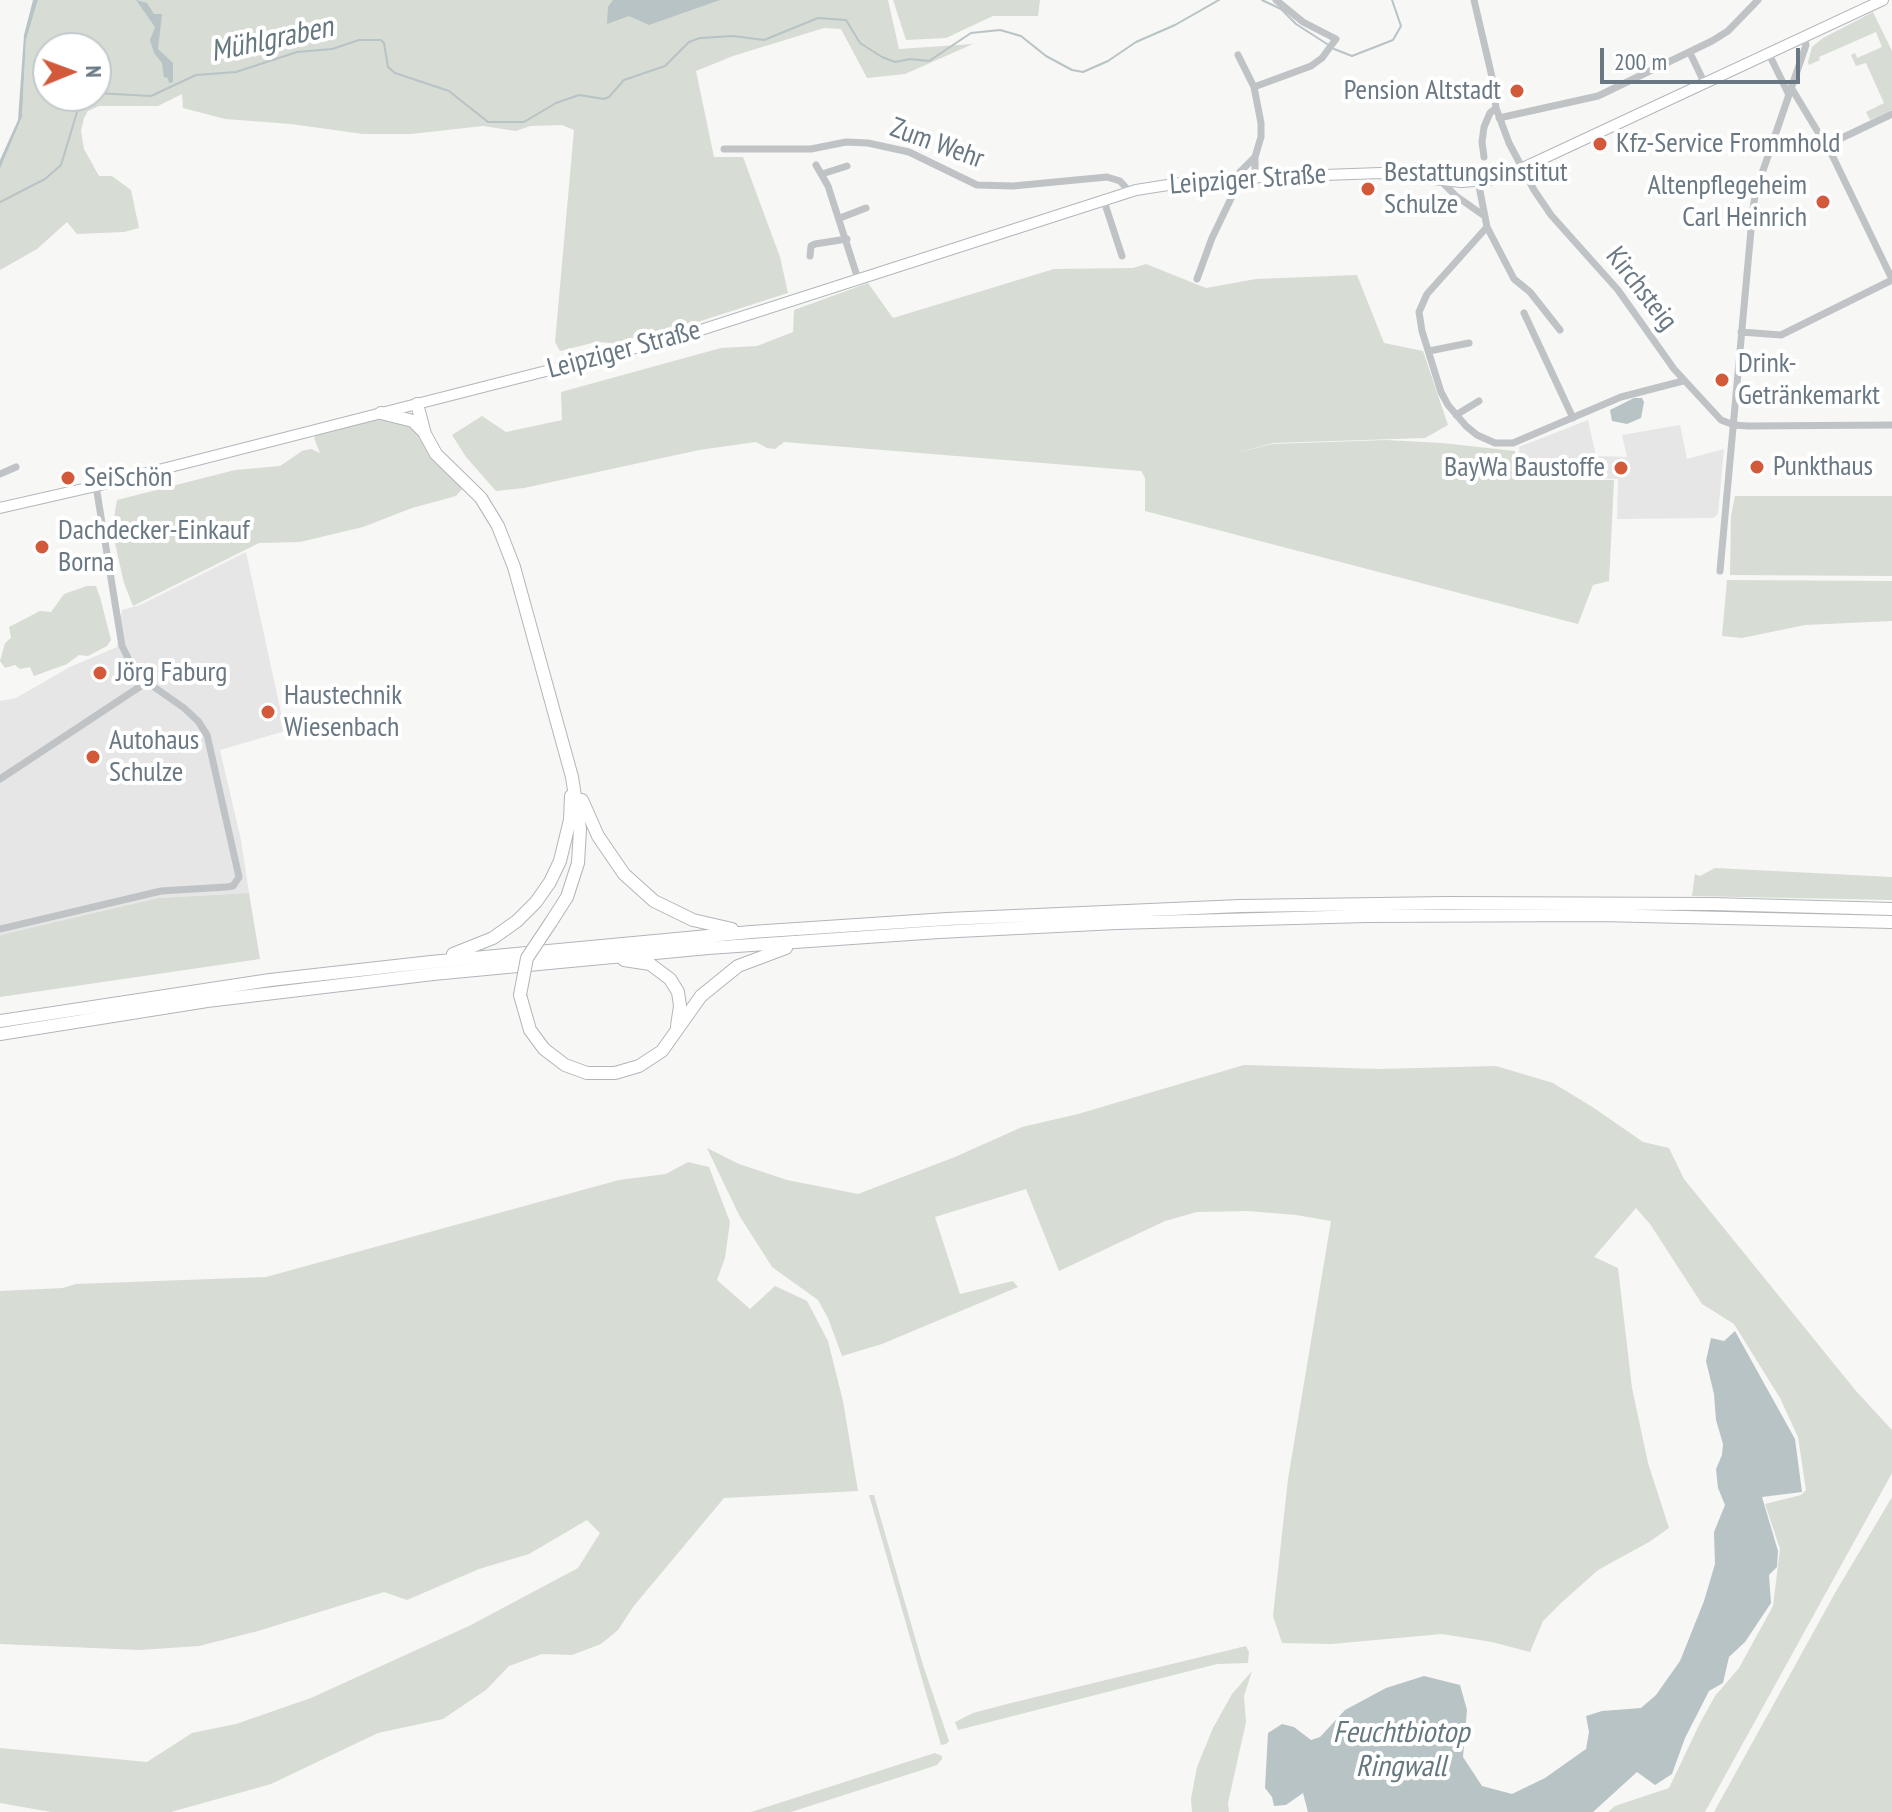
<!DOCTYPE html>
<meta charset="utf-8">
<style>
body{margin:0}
#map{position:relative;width:1892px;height:1812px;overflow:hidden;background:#f7f7f5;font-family:"PT Sans Narrow",sans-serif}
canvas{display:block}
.north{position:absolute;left:32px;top:32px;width:80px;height:80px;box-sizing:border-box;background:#fff;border:2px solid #c3c9cd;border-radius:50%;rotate:89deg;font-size:22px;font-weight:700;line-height:32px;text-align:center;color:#697883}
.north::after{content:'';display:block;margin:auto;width:28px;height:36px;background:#d2593a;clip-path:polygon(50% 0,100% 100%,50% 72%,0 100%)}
.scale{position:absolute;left:1600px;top:48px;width:200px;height:36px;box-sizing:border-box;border:4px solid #697883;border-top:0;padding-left:10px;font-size:24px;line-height:28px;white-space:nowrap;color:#697883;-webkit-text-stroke:6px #fff;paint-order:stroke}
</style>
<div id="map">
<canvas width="1892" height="1812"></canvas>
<div class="north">N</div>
<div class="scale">200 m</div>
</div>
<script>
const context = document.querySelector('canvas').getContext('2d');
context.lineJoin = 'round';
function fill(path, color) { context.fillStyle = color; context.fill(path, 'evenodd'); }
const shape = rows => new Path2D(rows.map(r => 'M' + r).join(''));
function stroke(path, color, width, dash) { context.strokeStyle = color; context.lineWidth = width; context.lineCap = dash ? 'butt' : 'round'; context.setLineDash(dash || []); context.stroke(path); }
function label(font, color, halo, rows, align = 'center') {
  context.font = font + ' "PT Sans Narrow",sans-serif'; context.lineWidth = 8; context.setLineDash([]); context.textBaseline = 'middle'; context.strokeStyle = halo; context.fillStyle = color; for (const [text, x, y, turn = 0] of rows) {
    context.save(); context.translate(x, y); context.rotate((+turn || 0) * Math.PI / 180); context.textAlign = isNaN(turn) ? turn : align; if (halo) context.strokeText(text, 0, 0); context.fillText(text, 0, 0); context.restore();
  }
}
fill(shape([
 [1588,420,1596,456,1627,457,1622,435,1680,425,1687,459,1724,449,1718,514,1713,518,1617,519,1618,479,1520,477,1519,447],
 [246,552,285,731,220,750,241,840,249,893,158,898,0,935,0,701,16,698,70,667,117,647,122,610,140,605]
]), '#e5e6e5');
fill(shape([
 [38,0,888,0,899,49,973,44,905,74,867,78,841,29,824,28,733,56,696,71,714,157,743,157,780,257,788,293,629,344,596,342,560,351,555,342,574,130,562,125,530,126,516,131,483,126,411,134,363,134,291,124,225,119,183,108,182,94,158,106,99,106,88,111,84,118,81,131,84,149,99,176,112,176,131,190,139,228,124,232,77,234,67,222,37,249,0,270,0,169,22,117,26,40],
 [48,48,96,48,96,96,48,96],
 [893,0,1040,0,1038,16,993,16,946,38,906,40],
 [1873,12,1892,51,1892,110,1870,120,1866,112,1884,103,1866,63,1856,66,1851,55,1855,53,1857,58,1882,47,1876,32,1819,57,1820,60,1809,65,1808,62,1812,47,1823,38],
 [1146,264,1206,288,1256,279,1357,275,1384,343,1423,351,1448,425,1425,438,1273,443,1232,454,1272,444,1386,440,1442,443,1515,451,1515,480,1614,480,1609,581,1593,585,1578,624,1145,511,1145,478,1141,471,784,442,775,449,767,448,756,442,699,450,524,488,496,491,466,457,452,435,482,416,506,432,562,420,561,392,721,348,757,346,793,332,794,310,868,283,893,318,1054,269,1133,268],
 [373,420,391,420,410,425,418,432,435,461,463,488,456,496,412,508,363,527,300,542,259,543,133,606,124,583,112,530,117,500,235,470,280,466,302,451,311,449,320,453,314,438,317,434],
 [1735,496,1892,496,1892,576,1730,575,1731,516],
 [1727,580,1892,581,1892,621,1805,625,1742,638,1722,636],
 [87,586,96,586,100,597,111,640,107,646,88,656,79,655,67,664,34,676,30,667,20,669,15,665,5,668,0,661,5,643,11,638,9,627,40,611,51,612,64,594],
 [1715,868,1892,877,1892,900,1692,896,1695,874,1700,876],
 [249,893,260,959,0,997,0,935,158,898],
 [1244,1065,1379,1069,1496,1066,1553,1083,1594,1108,1643,1142,1669,1148,1684,1179,1856,1391,1892,1430,1892,1473,1705,1812,1608,1812,1615,1806,1669,1788,1700,1723,1715,1696,1739,1668,1773,1606,1780,1549,1765,1504,1801,1495,1806,1490,1798,1437,1780,1398,1734,1324,1702,1304,1650,1224,1636,1208,1594,1257,1618,1268,1632,1388,1648,1463,1669,1528,1649,1542,1598,1570,1561,1603,1543,1621,1530,1652,1492,1642,1442,1634,1331,1644,1282,1643,1273,1616,1288,1479,1331,1221,1296,1215,1247,1211,1197,1212,1165,1221,1059,1271,1026,1189,935,1217,960,1294,1013,1281,1018,1287,882,1344,842,1356,828,1318,818,1300,772,1267,739,1215,707,1148,739,1164,787,1180,858,1194,955,1157,1022,1127,1078,1114],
 [688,1162,709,1167,730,1222,725,1258,717,1280,750,1309,775,1286,807,1301,828,1341,843,1401,858,1491,724,1498,633,1607,618,1630,601,1644,572,1655,542,1654,509,1666,486,1690,443,1719,378,1733,271,1784,171,1812,51,1812,0,1803,0,1748,147,1762,192,1733,236,1724,311,1698,469,1626,578,1568,600,1533,587,1520,529,1554,479,1569,407,1600,384,1592,258,1631,199,1646,140,1650,0,1644,0,1291,63,1288,76,1284,266,1277,619,1180,666,1174],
 [869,1495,874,1495,923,1665,949,1741,946,1744,941,1745],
 [1892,1497,1892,1812,1714,1812,1835,1593],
 [1246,1646,1249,1652,1248,1663,1217,1664,962,1729,958,1730,955,1722,973,1713,1007,1704],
 [1252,1671,1244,1696,1246,1722,1228,1803,1229,1812,1192,1812,1191,1799,1197,1767,1213,1728,1232,1694],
 [935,1753,942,1756,942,1759,937,1765,925,1769,791,1812,751,1812]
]), '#d7dcd4');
fill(shape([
 [33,0,38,0,26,40,22,117,0,169,0,160,18,120,24,35],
 [136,0,147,3,154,14,162,14,158,49,173,63,173,82,169,83,168,78,164,77,162,63,154,53,150,40,155,27],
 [613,0,720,0,649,25,629,16,607,24,608,7],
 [1634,398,1642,398,1644,402,1641,418,1627,424,1612,421,1610,410],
 [1735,1331,1795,1439,1802,1492,1762,1497,1778,1551,1777,1567,1769,1575,1771,1603,1745,1642,1729,1657,1723,1683,1709,1691,1685,1738,1672,1774,1655,1785,1637,1772,1593,1812,1308,1812,1303,1793,1286,1805,1274,1806,1272,1797,1265,1788,1268,1733,1282,1724,1294,1727,1311,1740,1320,1737,1345,1710,1386,1688,1424,1676,1460,1685,1467,1710,1463,1757,1482,1786,1512,1794,1545,1778,1586,1749,1589,1732,1586,1716,1602,1711,1641,1708,1656,1695,1680,1661,1704,1601,1715,1564,1714,1532,1725,1505,1718,1488,1716,1469,1722,1455,1723,1444,1716,1420,1714,1394,1706,1361,1711,1338,1724,1341]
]), '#b8c3c6');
stroke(shape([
 [1262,0,1281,9,1296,24,1327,44],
 [1334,49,1352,56,1393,40,1401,26,1392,0],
 [96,93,151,96,196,75,236,72,297,52,332,49,359,40,381,40,384,43,388,67,395,73,449,91,488,122,524,122,556,103,579,95,604,99,609,97,624,80,665,66,689,42,700,38,733,36,764,40,818,18,846,20,860,43,882,57,895,62,910,59,929,61,971,33,1000,30,1021,36,1046,56,1072,70,1083,72,1108,61,1136,42,1175,25,1219,0],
 [0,202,45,179,61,165,81,99,88,96]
]), '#b8c3c6', 2);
const secondary = shape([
 [0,508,96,486,679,337,1136,190,1187,182,1238,178,1381,173,1461,182,1489,180,1512,173,1883,0]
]);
const highway = shape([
 [417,404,425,434,436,454,481,498,498,526,514,567,572,777,580,829,578,863,567,897,551,922],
 [381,413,413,421,423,431],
 [582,800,598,836,624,874,654,901,693,920,732,929],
 [453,954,493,938,517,921,536,902,550,882,560,861,570,820,571,796],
 [624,960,650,964,670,979,678,992,680,1006,677,1026],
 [520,995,530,1030,544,1049,565,1065,587,1073,615,1073,639,1066,662,1051,701,996,738,966,786,948],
 [0,1021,270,980,431,962,751,932,947,919,1240,906,1447,903,1712,904,1892,909],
 [0,1034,207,1001,433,974,708,948,939,932,1116,923,1366,916,1601,915,1892,922]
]);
stroke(secondary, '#b1b7bb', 12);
stroke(highway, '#b2b6b9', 14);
stroke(shape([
 [1474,0,1492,77,1496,108,1509,143,1534,190,1551,215,1618,290,1674,369,1721,420,1734,425,1748,426,1892,425],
 [1768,52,1789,95],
 [1690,53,1704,82],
 [1238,55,1254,87,1261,123,1261,137,1255,157,1255,178],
 [1254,87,1311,66,1322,58,1336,39,1303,22,1276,0],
 [1792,89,1833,157,1892,279],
 [1499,118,1598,96,1712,41,1728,31,1758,0],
 [1827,145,1892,114],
 [724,149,811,149,846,142,868,143,909,152,977,185,1013,186,1107,177,1120,181,1129,191],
 [1484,157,1482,142,1484,127,1490,113,1496,108],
 [816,165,828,186,858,279],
 [822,174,847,166],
 [1238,178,1240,172,1255,157],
 [1441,181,1456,196,1483,215],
 [1478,181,1487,227,1427,294,1419,312,1422,331,1441,392,1448,405,1466,426,1477,435,1495,443,1513,443,1621,397,1683,381],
 [1103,198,1122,256],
 [840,218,866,208],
 [1487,227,1514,279,1530,292,1560,330],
 [810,256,811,246,815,244,847,239],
 [1197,279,1212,238,1236,188,1243,178],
 [1524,313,1573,418],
 [1741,332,1781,335,1892,280],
 [1429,351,1469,343],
 [1456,415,1479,401],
 [0,474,16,467],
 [1720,571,1753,208,1756,191,1806,45,1804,36],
 [0,779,147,682],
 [0,929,161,891,226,887,233,886,239,877,207,735,198,721,184,708,147,682,133,668,122,646,96,486]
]), '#bfc3c6', 7);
stroke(secondary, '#fff', 10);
stroke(highway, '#fff', 12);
const highwayBridge = shape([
 [520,995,527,958,551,922]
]);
stroke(highwayBridge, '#b2b6b9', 14, []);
stroke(highwayBridge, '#fff', 12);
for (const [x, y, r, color] of [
 [1517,91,8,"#d2593a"],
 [1600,144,8,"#d2593a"],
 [1368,189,8,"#d2593a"],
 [1823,202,8,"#d2593a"],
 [1722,380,8,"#d2593a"],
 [1757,467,8,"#d2593a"],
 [1621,468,8,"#d2593a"],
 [68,478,8,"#d2593a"],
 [42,547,8,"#d2593a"],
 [100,673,8,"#d2593a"],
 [268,712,8,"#d2593a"],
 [93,757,8,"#d2593a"]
]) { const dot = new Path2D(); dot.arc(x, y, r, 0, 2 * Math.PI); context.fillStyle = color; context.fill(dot); stroke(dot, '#fff', 3); }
label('28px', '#697883', '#fff', [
 ["Pension Altstadt",1501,91,"right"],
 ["Kfz-Service Frommhold",1616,144],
 ["Bestattungsinstitut",1384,173],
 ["Schulze",1384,205],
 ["Altenpflegeheim",1807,186,"right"],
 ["Carl Heinrich",1807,218,"right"],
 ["Drink-",1738,364],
 ["Getränkemarkt",1738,396],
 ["Punkthaus",1773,467],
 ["BayWa Baustoffe",1605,468,"right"],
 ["SeiSchön",84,478],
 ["Dachdecker-Einkauf",58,531],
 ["Borna",58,563],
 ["Jörg Faburg",116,673],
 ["Haustechnik",284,696],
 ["Wiesenbach",284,728],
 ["Autohaus",109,741],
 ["Schulze",109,773]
], 'left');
label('28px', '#697883', '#fff', [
 ["Zum Wehr",937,144,20],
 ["Leipziger Straße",1248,180,-4],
 ["Kirchsteig",1641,289,52],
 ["Leipziger Straße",624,350,-15]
]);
label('italic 30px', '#65787f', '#fff', [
 ["Mühlgraben",272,40,-12],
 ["Feuchtbiotop",1401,1733],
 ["Ringwall",1401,1767]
]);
</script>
